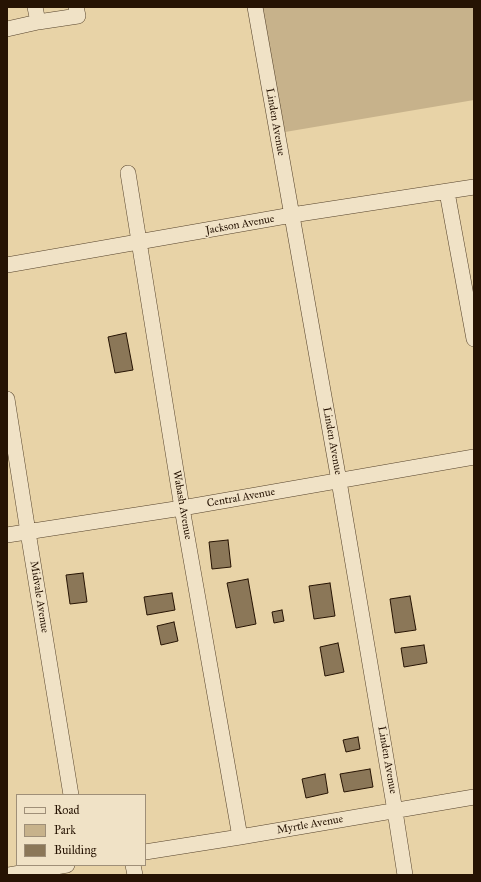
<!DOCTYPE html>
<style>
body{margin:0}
#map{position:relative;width:481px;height:882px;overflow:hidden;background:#e8d3a7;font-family:"IM FELL Great Primer",serif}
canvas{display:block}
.frame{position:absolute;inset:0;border:8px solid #261303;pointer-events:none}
.legend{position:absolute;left:16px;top:794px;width:130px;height:72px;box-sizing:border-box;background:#f0e2c6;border:1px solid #9f8f78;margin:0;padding:5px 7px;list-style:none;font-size:12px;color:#261303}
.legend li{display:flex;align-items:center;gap:8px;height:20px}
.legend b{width:20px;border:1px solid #9f8f78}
</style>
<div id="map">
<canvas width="481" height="882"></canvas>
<div class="frame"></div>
<ul class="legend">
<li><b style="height:5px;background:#f0e2c6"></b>Road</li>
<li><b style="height:11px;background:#c7b28b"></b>Park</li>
<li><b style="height:11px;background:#8b7758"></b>Building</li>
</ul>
</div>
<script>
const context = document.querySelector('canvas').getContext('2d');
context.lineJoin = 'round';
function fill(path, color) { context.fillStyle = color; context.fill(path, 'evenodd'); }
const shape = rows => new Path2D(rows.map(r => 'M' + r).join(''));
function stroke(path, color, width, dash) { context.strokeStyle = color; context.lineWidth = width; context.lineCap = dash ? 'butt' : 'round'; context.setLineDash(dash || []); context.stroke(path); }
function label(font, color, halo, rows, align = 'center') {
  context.font = font + ' "IM FELL Great Primer",serif'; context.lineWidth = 3; context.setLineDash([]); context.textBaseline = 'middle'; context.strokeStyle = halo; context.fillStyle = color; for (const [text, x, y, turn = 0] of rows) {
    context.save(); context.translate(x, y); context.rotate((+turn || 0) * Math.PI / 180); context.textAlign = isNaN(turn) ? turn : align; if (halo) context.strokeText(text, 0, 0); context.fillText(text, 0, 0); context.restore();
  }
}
fill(shape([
 [261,7,474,7,474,100,285,132]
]), '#c7b28b');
const building = shape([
 [126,333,133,370,115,373,108,337,126,333],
 [228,540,231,567,212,569,209,542,228,540],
 [83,573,87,602,70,604,66,575,83,573],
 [248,579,256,624,236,628,227,583,248,579],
 [330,583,335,616,314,619,309,586,330,583],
 [172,593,175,610,147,615,144,597,172,593],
 [410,596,416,630,395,633,390,599,410,596],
 [282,610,284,621,274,623,272,612,282,610],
 [174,622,178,641,161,645,157,626,174,622],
 [338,643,344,672,325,676,320,647,338,643],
 [424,645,427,663,404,667,401,648,424,645],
 [358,737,360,749,346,752,343,740,358,737],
 [370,769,373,787,344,792,340,774,370,769],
 [325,774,328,793,306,798,302,779,325,774]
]);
fill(building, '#8b7758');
stroke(building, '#261303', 1);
const minor = shape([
 [35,7,38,22,78,16,76,7],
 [255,7,339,481,395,811,405,875],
 [7,29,38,22],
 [128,173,182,508,240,837],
 [447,192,474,339],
 [7,265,292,215,474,187],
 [7,399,28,532,71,795],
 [7,535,182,508,474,457],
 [145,852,240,837,474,797],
 [133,865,135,875],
 [9,875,67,865]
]);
stroke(minor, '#56432c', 16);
stroke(minor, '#f0e2c6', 15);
label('11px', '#261303', '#f0e2c6', [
 ["Linden Avenue",275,122,80],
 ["Jackson Avenue",240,225,-10],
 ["Linden Avenue",332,441,80],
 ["Central Avenue",241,498,-10],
 ["Wabash Avenue",182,505,80],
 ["Midvale Avenue",39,597,81],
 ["Linden Avenue",387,760,80],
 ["Myrtle Avenue",310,825,-10]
]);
</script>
